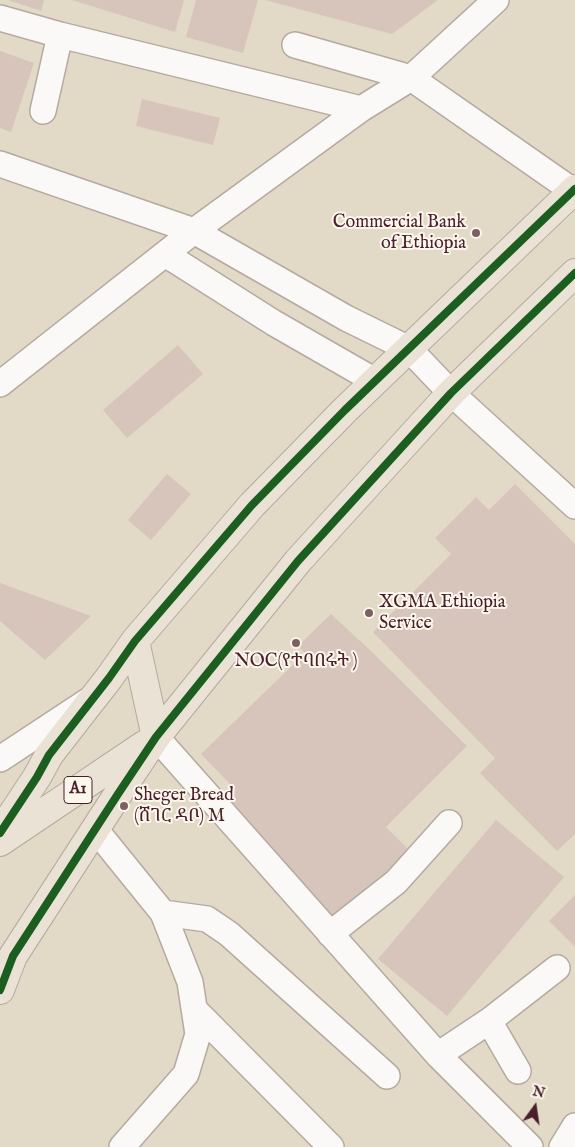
<!DOCTYPE html>
<meta charset="utf-8">
<style>
body{margin:0}
#map{position:relative;width:575px;height:1147px;overflow:hidden;background:#e2d9c7;font-family:"IM FELL English",serif}
canvas{display:block}
.north{position:absolute;left:510px;top:1082px;width:50px;height:50px;-webkit-text-stroke:4px #fbf7ec;paint-order:stroke;rotate:14deg;font-size:14px;font-weight:700;line-height:20px;text-align:center;color:#4a1f2b}
.north::after{content:'';display:block;margin:auto;width:18px;height:22px;background:#4a1f2b;clip-path:polygon(50% 0,100% 100%,50% 72%,0 100%)}
</style>
<div id="map">
<canvas width="575" height="1147"></canvas>
<div class="north">N</div>
</div>
<script>
const context = document.querySelector('canvas').getContext('2d');
context.lineJoin = 'round';
function fill(path, color) { context.fillStyle = color; context.fill(path, 'evenodd'); }
const shape = rows => new Path2D(rows.map(r => 'M' + r).join(''));
function stroke(path, color, width, dash) { context.strokeStyle = color; context.lineWidth = width; context.lineCap = dash ? 'butt' : 'round'; context.setLineDash(dash || []); context.stroke(path); }
function label(font, color, halo, rows, align = 'center') {
  context.font = font + ' "IM FELL English","Noto Serif Ethiopic",serif'; context.lineWidth = 4; context.setLineDash([]); context.textBaseline = 'middle'; context.strokeStyle = halo; context.fillStyle = color; for (const [text, x, y, turn = 0] of rows) {
    context.save(); context.translate(x, y); context.rotate((+turn || 0) * Math.PI / 180); context.textAlign = isNaN(turn) ? turn : align; if (halo) context.strokeText(text, 0, 0); context.fillText(text, 0, 0); context.restore();
  }
}
fill(shape([
 [8,0,44,0,41,11],
 [72,0,184,0,175,32],
 [196,0,258,0,243,53,186,37],
 [265,0,438,0,392,34],
 [0,51,34,63,11,132,0,128],
 [142,99,220,118,213,145,136,126],
 [178,345,203,374,127,438,103,410],
 [167,474,191,494,151,540,128,520],
 [515,484,575,544,575,834,557,851,480,773,495,758,373,632,451,554,435,538,476,497,489,510],
 [0,583,91,616,45,660,0,621],
 [331,614,371,651,467,746,386,827,415,856,328,928,217,805,234,788,201,754,305,653,298,646],
 [496,820,564,877,447,1016,378,959],
 [575,895,575,947,549,921]
]), '#d7c5bb');
const minor = shape([
 [0,18,60,35,361,109],
 [295,45,411,78,573,191],
 [43,111,60,35],
 [0,164,194,231,346,318,409,349,451,393,575,506],
 [165,254,274,323,375,381],
 [0,384,194,231,361,109,411,78,496,0],
 [156,737,438,1055,530,1147],
 [0,759,88,701],
 [95,829,163,913,190,982,198,1034,186,1074,122,1147],
 [163,913,207,919,229,934,387,1076],
 [330,934,396,882,449,823],
 [195,1010,331,1147],
 [489,1021,518,1071],
 [438,1055,489,1021,557,968],
 [562,1147,575,1126]
]);
const major = shape([
 [135,641,156,737],
 [0,833,37,777,49,755,109,678,135,641,252,505,345,410,575,189],
 [0,842,144,745],
 [0,990,13,956,118,794,156,737,298,561,451,393,575,273]
]);
stroke(minor, '#b4aaa0', 28);
stroke(major, '#b4aaa0', 30);
stroke(minor, '#fbf9f7', 25);
stroke(major, '#eae2d5', 28);
stroke(shape([
 [0,833,37,777,49,755,109,678,135,641,252,505,345,410,575,189],
 [0,990,13,956,118,794,156,737,298,561,451,393,575,273]
]), '#1b5e20', 8);
for (const [x, y, r, color] of [
 [476,233,5,"#7f6062"],
 [369,613,5,"#7f6062"],
 [296,643,5,"#7f6062"],
 [124,806,5,"#7f6062"]
]) { const dot = new Path2D(); dot.arc(x, y, r, 0, 2 * Math.PI); context.fillStyle = color; context.fill(dot); stroke(dot, '#fbf7ec', 2); }
for (const [x, y, w] of [
 [78,790,28]
]) { const box = new Path2D(); box.roundRect(x - w / 2, y - 13.5, w, 27, 4); context.fillStyle = '#fbf7ec'; context.fill(box); stroke(box, '#4a1f2b', 1); }
label('bold 16px', '#4a1f2b', null, [
 ["A1",78,790]
]);
label('18px', '#4a1f2b', '#fbf7ec', [
 ["Commercial Bank",466,223,"right"],
 ["of Ethiopia",466,244,"right"],
 ["XGMA Ethiopia",379,603],
 ["Service",379,624],
 ["NOC(የተባበሩት )",296,662,"center"],
 ["Sheger Bread",134,796],
 ["(ሸገር ዳቦ) M",134,817]
], 'left');
</script>
